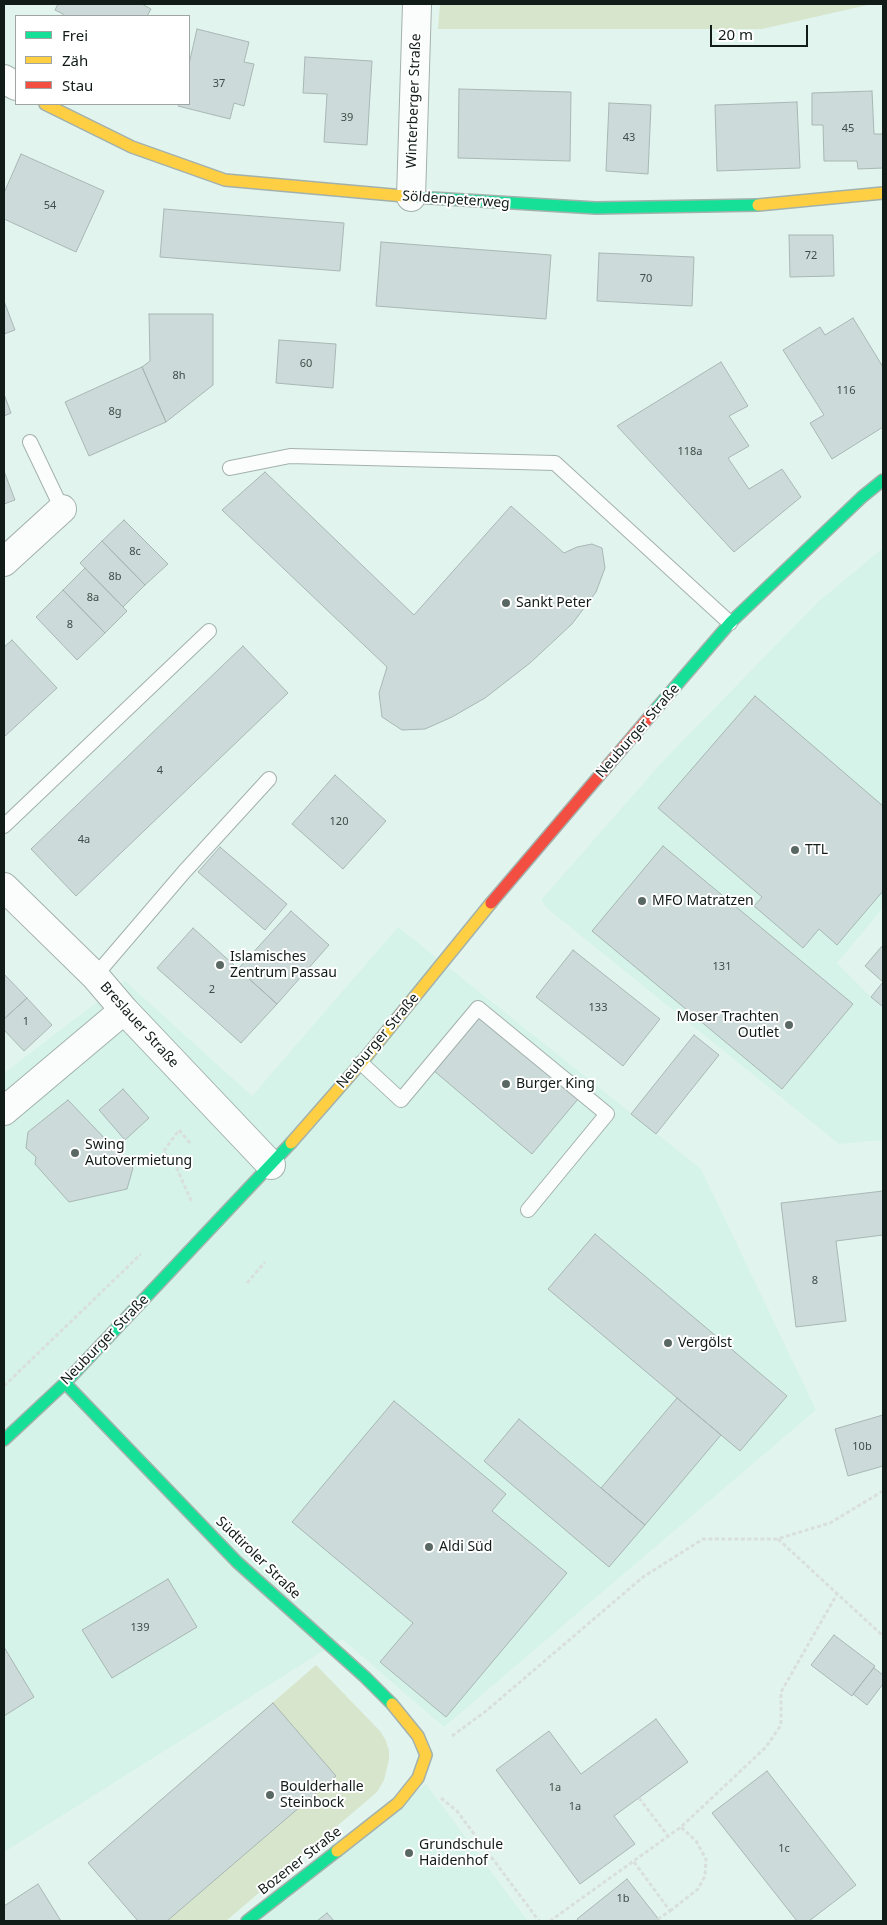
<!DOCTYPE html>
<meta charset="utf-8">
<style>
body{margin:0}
#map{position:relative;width:887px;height:1925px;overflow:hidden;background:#e2f4ee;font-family:"Noto Sans",sans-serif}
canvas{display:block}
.frame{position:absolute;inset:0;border:5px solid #111c19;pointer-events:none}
.legend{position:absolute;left:15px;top:15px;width:175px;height:90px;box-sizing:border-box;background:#fff;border:1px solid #a0a4a3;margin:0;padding:6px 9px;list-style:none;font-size:15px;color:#111c19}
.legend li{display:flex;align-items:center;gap:10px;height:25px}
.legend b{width:25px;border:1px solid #a0a4a3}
.scale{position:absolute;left:710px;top:25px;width:98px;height:22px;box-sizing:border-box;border:2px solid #111c19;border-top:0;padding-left:6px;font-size:15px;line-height:18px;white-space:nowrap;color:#111c19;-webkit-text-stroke:4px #fff;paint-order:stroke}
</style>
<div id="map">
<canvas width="887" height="1925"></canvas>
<div class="frame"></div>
<ul class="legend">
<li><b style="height:6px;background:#16e098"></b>Frei</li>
<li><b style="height:6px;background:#ffcf43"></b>Zäh</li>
<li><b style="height:6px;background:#f24e42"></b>Stau</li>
</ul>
<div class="scale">20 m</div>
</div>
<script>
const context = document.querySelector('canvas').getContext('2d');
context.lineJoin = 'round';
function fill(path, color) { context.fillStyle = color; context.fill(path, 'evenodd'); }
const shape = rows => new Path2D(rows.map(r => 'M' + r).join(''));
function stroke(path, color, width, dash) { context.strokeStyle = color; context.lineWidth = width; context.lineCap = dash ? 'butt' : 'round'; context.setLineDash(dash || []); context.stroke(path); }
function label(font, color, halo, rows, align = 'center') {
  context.font = font + ' "Noto Sans",sans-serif'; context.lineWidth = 4; context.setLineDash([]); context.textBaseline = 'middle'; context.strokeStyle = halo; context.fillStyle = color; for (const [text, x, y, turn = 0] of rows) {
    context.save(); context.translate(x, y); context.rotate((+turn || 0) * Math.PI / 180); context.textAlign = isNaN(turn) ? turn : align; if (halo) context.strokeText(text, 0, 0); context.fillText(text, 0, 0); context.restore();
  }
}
fill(shape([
 [883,548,883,908,837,963,883,1009,883,1140,839,1144,548,909,541,900,664,760,818,602],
 [398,927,701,1169,816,1410,444,1727,342,1639,4,1852,4,1073,125,981,252,1096],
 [426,1784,528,1921,254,1921]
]), '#d5f3e8');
fill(shape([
 [440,4,872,4,762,29,438,29],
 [316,1665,380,1731,385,1739,389,1750,389,1759,384,1780,377,1792,226,1921,138,1921,88,1863]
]), '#d6e5cb');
const building = shape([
 [58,4,142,4,151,9,147,16,63,16,63,14,55,10,58,4],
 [197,29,249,42,244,62,254,64,244,106,234,103,230,119,178,106,179,104,189,104,189,64,197,29],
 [305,57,372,61,367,145,324,142,327,94,303,93,305,57],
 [459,89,571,92,570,161,458,158,459,89],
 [872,91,874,134,883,134,883,168,858,169,857,161,824,161,823,125,812,125,812,93,872,91],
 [797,102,800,168,717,171,715,105,797,102],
 [609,103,651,105,648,174,606,171,609,103],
 [21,154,104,191,76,252,4,219,4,193,21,154],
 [164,209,344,223,340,271,160,257,164,209],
 [789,235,833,235,834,276,790,277,789,235],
 [381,242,551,255,546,319,376,306,381,242],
 [599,253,694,257,692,306,597,301,599,253],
 [4,301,15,330,4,334,4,301],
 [149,314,213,314,213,385,166,422,142,367,150,361,149,314],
 [853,318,883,367,883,427,832,459,810,423,824,415,783,350,820,327,825,335,853,318],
 [279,340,336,344,333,388,276,383,279,340],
 [721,362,748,406,729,416,749,446,728,458,749,489,782,469,801,497,734,552,617,426,721,362],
 [142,367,166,422,89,456,65,402,142,367],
 [4,394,11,413,4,416,4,394],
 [4,471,15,500,4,504,4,471],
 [265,472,414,615,511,506,564,553,577,547,592,544,602,548,605,568,596,592,572,624,530,663,485,698,452,717,425,729,402,730,382,717,379,693,387,667,222,510,265,472],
 [124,520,168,564,145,585,102,541,124,520],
 [102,541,145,585,123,607,80,563,102,541],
 [85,568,127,611,105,633,63,590,85,568],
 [63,590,105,633,77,660,36,617,63,590],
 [12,640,57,688,4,737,4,647,12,640],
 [243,646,288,693,76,896,31,849,243,646],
 [755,696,883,806,883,891,837,945,819,929,803,948,754,906,762,897,658,808,755,696],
 [335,775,386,821,343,869,292,824,335,775],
 [663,846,853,1004,782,1089,592,931,663,846],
 [220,847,287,904,265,930,198,872,220,847],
 [291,911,329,945,277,1004,238,969,291,911],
 [193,928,277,1004,241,1043,157,968,193,928],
 [883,945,883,982,865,966,883,945],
 [573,950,660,1019,623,1066,536,997,573,950],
 [4,974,27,998,4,1019,4,974],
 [883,982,883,1007,871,997,883,982],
 [27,998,52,1025,24,1051,4,1030,4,1019,27,998],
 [479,1016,578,1099,532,1154,433,1070,479,1016],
 [694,1035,719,1055,656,1134,631,1114,694,1035],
 [123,1089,149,1118,125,1140,99,1110,123,1089],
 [68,1100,133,1168,127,1189,69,1202,35,1164,36,1157,26,1148,28,1132,68,1100],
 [883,1191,883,1235,836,1241,846,1321,796,1327,781,1203,883,1191],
 [595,1234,787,1396,740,1451,548,1289,595,1234],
 [677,1398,721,1435,645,1525,601,1488,677,1398],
 [394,1401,506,1494,492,1511,567,1573,446,1717,380,1662,413,1623,292,1522,394,1401],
 [883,1415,883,1466,848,1476,835,1429,883,1415],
 [519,1419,645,1525,609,1567,484,1461,519,1419],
 [168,1579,197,1627,112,1678,82,1630,168,1579],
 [834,1635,875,1666,852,1696,811,1665,834,1635],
 [4,1647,34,1697,4,1716,4,1647],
 [874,1668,883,1675,883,1684,867,1705,853,1694,874,1668],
 [273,1703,336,1776,167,1921,138,1921,88,1863,273,1703],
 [656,1719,688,1762,614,1816,635,1844,580,1884,496,1770,549,1731,581,1774,656,1719],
 [767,1771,856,1885,809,1921,797,1921,712,1813,767,1771],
 [627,1879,660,1921,578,1921,577,1919,627,1879],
 [38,1884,61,1921,4,1921,4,1906,38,1884],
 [327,1913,334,1921,317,1921,327,1913]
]);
fill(building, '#ccdbd9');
stroke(building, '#a8b7b4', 1);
const lane = shape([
 [30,442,62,509],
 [230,468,290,456,555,463,730,623],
 [4,826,209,631],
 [95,976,184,872,269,779],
 [361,1063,401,1100,478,1008,607,1114,528,1210]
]);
const street = shape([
 [4,79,16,86],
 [411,197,417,4],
 [4,562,62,509],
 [4,887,95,976,124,1010,271,1165],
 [4,1111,124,1010]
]);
const fast = shape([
 [415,197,596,208,758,205],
 [650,716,730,623,862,497,883,480],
 [65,1383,237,1562,365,1677,392,1704],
 [4,1440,65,1383,291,1143],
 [247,1921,337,1851]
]);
const slow = shape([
 [45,104,132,147,225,180,415,197],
 [758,205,883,193],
 [291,1143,361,1063,491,903],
 [337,1851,398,1803,418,1778,426,1755,418,1736,392,1704]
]);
const jam = shape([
 [491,903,650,716]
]);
stroke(lane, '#a3b1ad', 16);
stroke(street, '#a3b1ad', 30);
stroke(fast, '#a3b1ad', 14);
stroke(slow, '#a3b1ad', 14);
stroke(jam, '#a3b1ad', 14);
stroke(shape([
 [190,1143,179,1130,163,1152,175,1164,192,1203],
 [247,1283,265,1262],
 [4,1386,141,1254],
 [778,1539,883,1636],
 [452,1736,486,1711,643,1577,703,1539,777,1539,830,1523,883,1491],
 [441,1798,457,1811,539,1921],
 [639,1798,668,1836],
 [634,1862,670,1911,658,1919],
 [670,1911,698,1889,705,1876,706,1859,696,1841,681,1827],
 [550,1921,681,1827,766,1747,781,1725,781,1692,837,1594]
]), '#d9dfdd', 3, [4, 2.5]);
stroke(lane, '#fbfdfc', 14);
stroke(street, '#fbfdfc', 28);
stroke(fast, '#16e098', 11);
stroke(slow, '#ffcf43', 11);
stroke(jam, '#f24e42', 11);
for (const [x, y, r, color] of [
 [506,603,5,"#5a6864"],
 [795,850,5,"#5a6864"],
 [642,901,5,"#5a6864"],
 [220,965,5,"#5a6864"],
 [789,1025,5,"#5a6864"],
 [506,1084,5,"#5a6864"],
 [75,1153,5,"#5a6864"],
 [668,1343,5,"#5a6864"],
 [429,1547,5,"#5a6864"],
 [270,1795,5,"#5a6864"],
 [409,1853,5,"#5a6864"]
]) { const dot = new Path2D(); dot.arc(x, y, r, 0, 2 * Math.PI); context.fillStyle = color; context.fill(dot); stroke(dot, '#fff', 2); }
label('11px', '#404c49', null, [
 ["37",219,84],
 ["39",347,118],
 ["45",848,129],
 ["43",629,138],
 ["54",50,206],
 ["72",811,256],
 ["70",646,279],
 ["60",306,364],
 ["8h",179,376],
 ["116",846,391],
 ["8g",115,412],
 ["118a",690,452],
 ["8c",135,552],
 ["8b",115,577],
 ["8a",93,598],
 ["8",70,625],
 ["4",160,771],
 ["120",339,822],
 ["4a",84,840],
 ["131",722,967],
 ["2",212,990],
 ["133",598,1008],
 ["1",26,1022],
 ["8",815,1281],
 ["10b",862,1447],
 ["139",140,1628],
 ["1a",555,1788],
 ["1a",575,1807],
 ["1c",784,1849],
 ["1b",623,1899]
]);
label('14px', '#111c19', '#fff', [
 ["Winterberger Straße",414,101,-88],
 ["Söldenpeterweg",456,200,4],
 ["Neuburger Straße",638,731,-49],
 ["Breslauer Straße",139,1025,48],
 ["Neuburger Straße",378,1041,-50],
 ["Neuburger Straße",105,1340,-46],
 ["Südtiroler Straße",258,1558,44],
 ["Bozener Straße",300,1861,-38]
]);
label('14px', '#111c19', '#fff', [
 ["Sankt Peter",516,603],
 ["TTL",805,850],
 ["MFO Matratzen",652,901],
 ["Islamisches",230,957],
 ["Zentrum Passau",230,973],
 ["Moser Trachten",779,1017,"right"],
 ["Outlet",779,1033,"right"],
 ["Burger King",516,1084],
 ["Swing",85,1145],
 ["Autovermietung",85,1161],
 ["Vergölst",678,1343],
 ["Aldi Süd",439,1547],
 ["Boulderhalle",280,1787],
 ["Steinbock",280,1803],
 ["Grundschule",419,1845],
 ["Haidenhof",419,1861]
], 'left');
</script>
